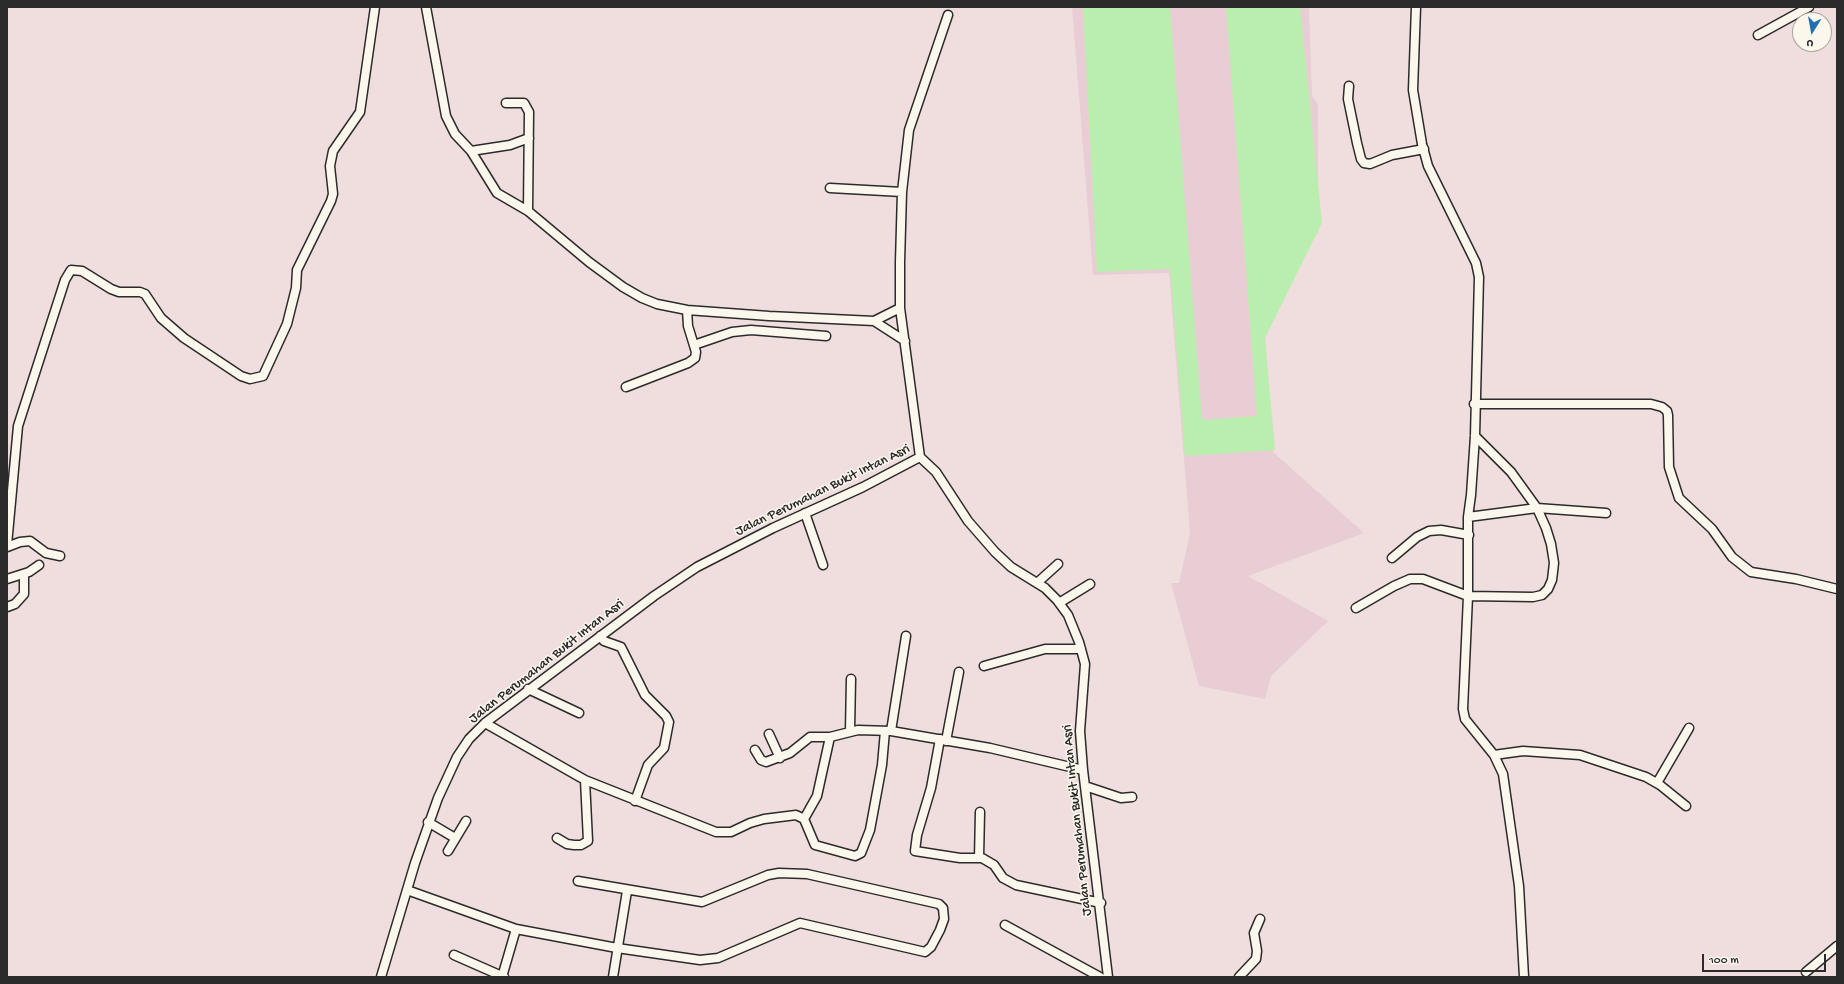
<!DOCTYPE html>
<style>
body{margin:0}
#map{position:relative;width:1844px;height:984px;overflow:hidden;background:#f0dede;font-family:"Gochi Hand",sans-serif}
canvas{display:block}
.frame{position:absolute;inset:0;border:8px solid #2b2b2b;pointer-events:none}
.north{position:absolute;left:1792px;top:12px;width:40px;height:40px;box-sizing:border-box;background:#fbf7ec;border:1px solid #a8a59f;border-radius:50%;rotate:191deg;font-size:11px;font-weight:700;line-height:16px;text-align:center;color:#2b2b2b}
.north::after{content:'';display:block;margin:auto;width:14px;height:18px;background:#1f6fb2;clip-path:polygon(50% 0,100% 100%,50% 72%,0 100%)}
.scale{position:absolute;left:1702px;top:954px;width:124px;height:18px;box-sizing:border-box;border:2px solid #2b2b2b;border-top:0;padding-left:5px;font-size:12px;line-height:14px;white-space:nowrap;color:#2b2b2b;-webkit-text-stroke:3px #fbf7ec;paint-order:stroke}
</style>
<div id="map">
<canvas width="1844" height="984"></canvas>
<div class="frame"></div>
<div class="north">U</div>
<div class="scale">100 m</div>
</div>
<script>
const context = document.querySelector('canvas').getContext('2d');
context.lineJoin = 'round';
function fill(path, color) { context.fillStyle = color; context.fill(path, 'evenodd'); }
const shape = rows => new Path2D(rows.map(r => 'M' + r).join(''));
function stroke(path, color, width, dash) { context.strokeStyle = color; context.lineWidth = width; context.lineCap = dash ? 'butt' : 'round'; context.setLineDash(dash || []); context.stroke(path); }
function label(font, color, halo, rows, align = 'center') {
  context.font = font + ' "Gochi Hand",sans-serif'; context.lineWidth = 3; context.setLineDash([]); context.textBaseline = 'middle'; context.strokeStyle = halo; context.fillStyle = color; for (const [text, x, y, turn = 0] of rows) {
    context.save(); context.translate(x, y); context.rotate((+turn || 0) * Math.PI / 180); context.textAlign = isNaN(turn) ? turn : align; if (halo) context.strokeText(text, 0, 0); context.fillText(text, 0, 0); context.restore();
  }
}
fill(shape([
 [1072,7,1309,7,1312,96,1318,104,1318,233,1314,234,1264,338,1273,452,1364,533,1248,576,1328,621,1271,676,1265,699,1199,686,1171,583,1179,583,1190,533,1169,273,1093,275]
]), '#e9cdd4');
fill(shape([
 [1083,7,1170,7,1202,420,1257,416,1226,7,1300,7,1322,223,1265,338,1275,450,1185,456,1170,269,1097,272]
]), '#baeeae');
const minor = shape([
 [426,7,446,116,455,134,471,151,497,193,528,211,589,262,623,287,642,298,657,304,687,310,769,316,874,321,900,308],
 [1416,7,1413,90,1422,144,1428,166,1476,263,1479,277,1475,436,1471,495,1468,517,1468,596,1463,709,1465,719,1494,755,1503,774,1519,886,1524,977],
 [1758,35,1809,7],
 [1349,86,1348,99,1357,143,1361,159,1364,163,1370,164,1392,155,1424,149],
 [506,103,524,103,529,112,528,211],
 [471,151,510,145,529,138],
 [830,188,902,192],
 [874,321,905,341],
 [694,345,732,332,751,330,826,336],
 [626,387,688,363,695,358,696,352,688,326,687,310],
 [1474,404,1651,404,1662,407,1667,411,1668,415,1669,467,1679,498,1712,529,1732,557,1751,572,1796,579,1837,589],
 [920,457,900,308,900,262,902,192,909,130,948,15],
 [805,513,823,565],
 [1468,517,1537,508,1606,513],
 [7,545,18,426,65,280,71,270,82,271,111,289,119,292,140,292,145,294,161,318,184,338,241,376,250,379,263,376,287,324,296,288,297,270,331,201,333,194,330,166,333,151,360,112,375,7],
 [7,547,20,542,30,541,46,553,60,556],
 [1392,558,1417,537,1429,531,1441,530,1469,535],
 [7,579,29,572,39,565],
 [1037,583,1058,564],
 [1059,603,1090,584],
 [7,607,15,604,24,594,24,574],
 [1356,608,1394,586,1410,579,1423,579,1468,596,1533,597,1542,595,1548,589,1552,580,1554,563,1551,544,1546,528,1537,508,1511,472,1475,436],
 [600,636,604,641,621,647,645,695,666,716,669,722,664,748,648,765,635,801],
 [984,666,1045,649,1081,649],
 [528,689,579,713],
 [485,723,585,780,716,832,731,832,750,823,764,819,796,815,804,819,815,845,855,856,861,853,870,830,882,765,885,731],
 [850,731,851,679],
 [891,731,906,636],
 [769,734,780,758],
 [940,739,931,788,917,835,915,851,960,858,982,858,994,865,1003,878,1016,885,1101,903],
 [946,741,959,672],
 [755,750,761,760,766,762,790,753,810,737,830,737,858,730,891,731,990,748,1083,770],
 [1494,755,1523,751,1580,755,1646,777,1660,785,1686,806],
 [1657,783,1689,728],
 [1085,786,1121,798,1132,797],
 [804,819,817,796,830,737],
 [428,822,455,838],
 [557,838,567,844,574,845,581,845,588,841,585,780],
 [448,851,466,821],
 [979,858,980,812],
 [407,890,516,929,617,948,700,960,718,958,800,923,925,952,931,947,940,930,944,919,943,908,939,904,807,874,779,873,768,875,702,902,578,881],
 [1005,925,1100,977],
 [454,955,504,977],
 [1806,972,1837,946],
 [381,977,415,863,438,798,457,757,469,739,485,723,654,596,697,567,773,528,863,487,920,457,936,472,968,521,995,552,1011,567,1045,588,1057,600,1068,615,1079,642,1085,664,1080,731,1083,770,1108,977],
 [502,977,516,929],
 [613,977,627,891],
 [1239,977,1256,959,1257,951,1254,933,1260,919]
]);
stroke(minor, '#2b2b2b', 11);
stroke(minor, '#fbf7ec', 8);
label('14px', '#2b2b2b', '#fbf7ec', [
 ["Jalan Perumahan Bukit Intan Asri",823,491,-26],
 ["Jalan Perumahan Bukit Intan Asri",547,662,-38],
 ["Jalan Perumahan Bukit Intan Asri",1078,820,-96]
]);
</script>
